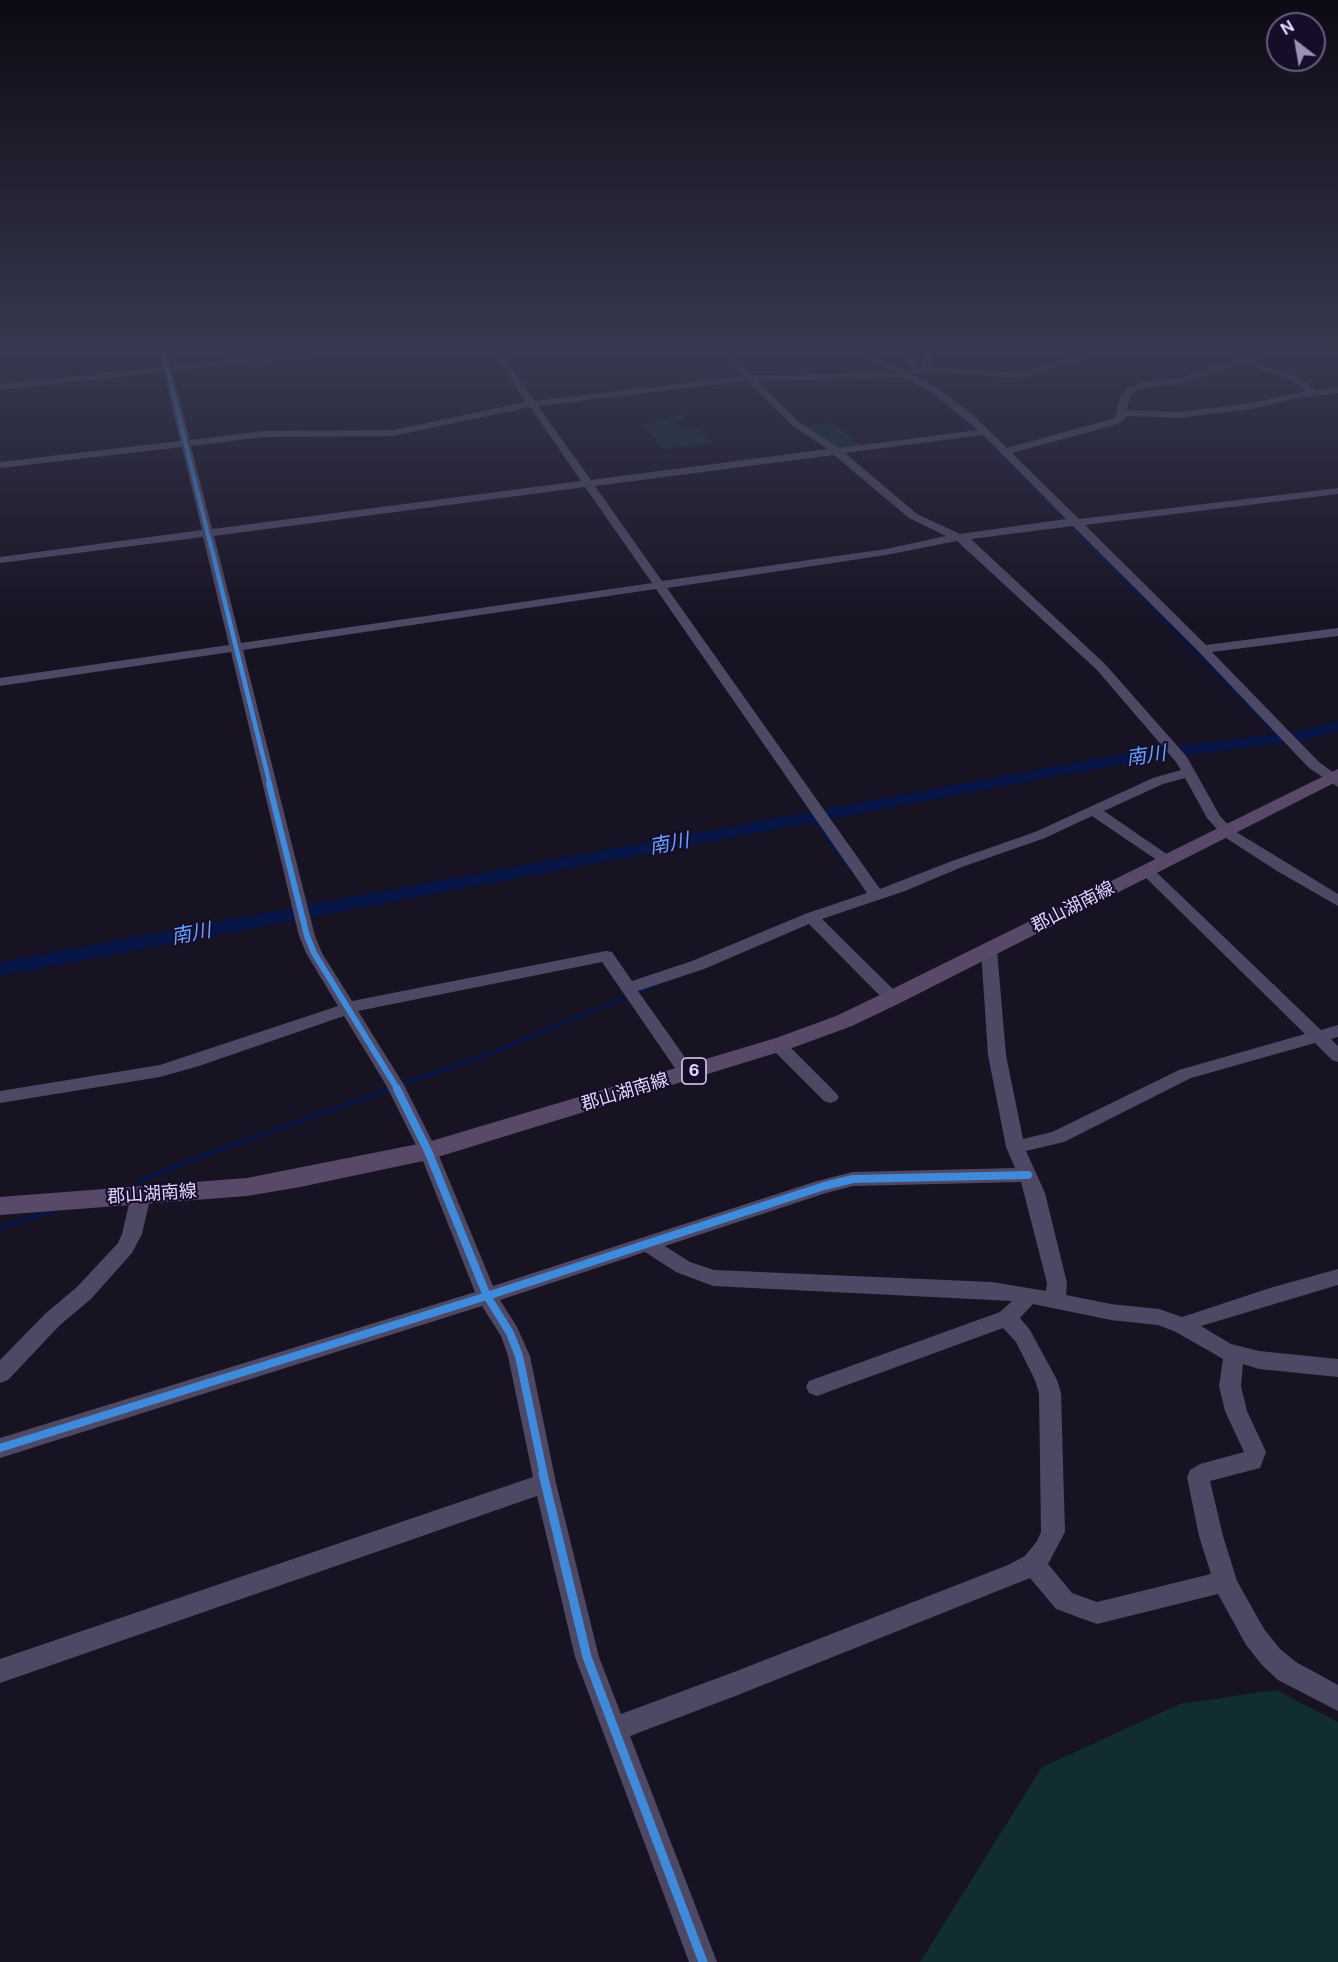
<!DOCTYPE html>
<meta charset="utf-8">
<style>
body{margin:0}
#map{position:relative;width:1338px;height:1962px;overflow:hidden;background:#181323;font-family:"Public Sans",sans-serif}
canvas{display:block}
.north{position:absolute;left:1266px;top:12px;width:60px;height:60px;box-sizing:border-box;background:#160d29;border:2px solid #675d7f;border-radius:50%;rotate:329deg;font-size:16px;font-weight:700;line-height:24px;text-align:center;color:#e0d6ff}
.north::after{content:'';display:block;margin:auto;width:21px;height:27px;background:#9a92b2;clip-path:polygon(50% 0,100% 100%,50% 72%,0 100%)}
</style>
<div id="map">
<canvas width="1338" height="1962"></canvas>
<div class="north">N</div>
</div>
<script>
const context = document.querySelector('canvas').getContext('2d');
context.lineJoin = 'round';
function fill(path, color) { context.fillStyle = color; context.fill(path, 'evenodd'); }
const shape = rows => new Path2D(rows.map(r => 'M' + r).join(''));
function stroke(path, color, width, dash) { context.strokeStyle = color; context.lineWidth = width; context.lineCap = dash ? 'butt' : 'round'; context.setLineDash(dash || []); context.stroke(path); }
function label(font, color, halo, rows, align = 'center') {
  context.font = font + ' "Public Sans","Noto Sans JP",sans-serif'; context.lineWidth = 4.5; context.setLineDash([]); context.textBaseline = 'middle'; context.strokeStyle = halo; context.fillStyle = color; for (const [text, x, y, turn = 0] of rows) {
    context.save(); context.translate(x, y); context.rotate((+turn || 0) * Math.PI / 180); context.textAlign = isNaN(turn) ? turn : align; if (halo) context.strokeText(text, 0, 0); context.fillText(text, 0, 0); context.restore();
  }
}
fill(shape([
 [690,411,693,414,684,416,687,420,674,423,681,429,695,426,712,443,663,449,644,425],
 [832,422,862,446,839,449,803,426],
 [1276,1690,1338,1722,1338,1962,920,1962,1042,1767,1180,1704]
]), '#112d32');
stroke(shape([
 [850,351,860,355],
 [892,366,917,367,925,351],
 [917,385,948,406],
 [956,412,1064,520],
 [1068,524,1087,543]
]), '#071647', 2);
stroke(shape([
 [1086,542,1282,739]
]), '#071647', 3);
stroke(shape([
 [813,818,850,868],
 [400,1085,486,1055,653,986],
 [386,1090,393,1088]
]), '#071647', 4);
stroke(shape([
 [136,1187,144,1179,210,1153,391,1089],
 [0,1228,56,1209]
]), '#071647', 4.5);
fill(shape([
 [1338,721,1338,731,1301,741,1132,762,0,976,0,962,1132,752,1300,731,1338,721]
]), '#071647');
fill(shape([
 [159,351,167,351,171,366,307,351,338,351,334,354,172,371,190,440,264,431,393,430,526,402,491,351,500,351,535,401,742,376,718,351,727,351,752,375,896,373,851,351,863,351,906,371,920,368,926,351,934,351,930,367,1021,372,1094,351,1108,351,1021,378,927,372,913,375,937,388,973,415,1007,448,1115,418,1120,397,1128,388,1139,383,1182,377,1225,362,1269,351,1284,351,1252,361,1297,376,1316,390,1338,387,1338,393,1298,398,1251,409,1179,418,1126,416,1122,422,1111,426,1012,453,1079,519,1338,488,1338,494,1085,525,1206,645,1338,628,1338,636,1212,652,1319,762,1338,776,1338,787,1309,768,1199,652,1073,526,971,539,1105,664,1187,757,1220,816,1233,830,1338,894,1338,906,1277,871,1223,836,1207,818,1185,778,1163,784,1104,811,1171,857,1174,860,1171,863,1161,863,1092,816,1045,838,962,867,905,891,822,919,898,994,900,998,898,1002,886,1002,809,924,704,969,638,991,696,1073,693,1077,687,1079,681,1077,602,962,358,1011,404,1085,437,1151,493,1286,817,1181,853,1172,1015,1168,1006,1147,988,1055,981,950,983,946,989,945,997,950,1006,1055,1023,1139,1052,1132,1179,1070,1305,1034,1138,870,1146,865,1151,867,1321,1030,1338,1025,1338,1037,1331,1039,1338,1046,1338,1062,1332,1060,1315,1043,1191,1078,1064,1142,1026,1151,1045,1193,1067,1283,1066,1295,1111,1304,1159,1309,1182,1317,1270,1288,1338,1269,1338,1285,1201,1326,1231,1344,1259,1351,1338,1359,1338,1377,1259,1369,1243,1364,1241,1386,1247,1411,1266,1452,1260,1468,1210,1481,1223,1536,1237,1581,1264,1629,1280,1649,1296,1662,1338,1685,1338,1711,1278,1680,1262,1665,1246,1645,1218,1594,1097,1624,1056,1609,1030,1578,738,1695,630,1736,717,1962,689,1962,575,1657,537,1496,0,1683,0,1659,533,1477,508,1356,501,1336,482,1306,0,1458,0,1438,475,1292,419,1151,386,1085,344,1016,199,1066,160,1077,0,1103,0,1091,160,1065,338,1006,306,953,299,936,231,652,0,686,0,678,229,645,203,537,0,563,0,557,202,530,182,447,0,468,0,462,180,441,164,372,0,390,0,384,162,367,159,351],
 [1242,363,1291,380,1306,391,1251,403,1179,412,1127,410,1130,397,1134,392,1144,388,1183,383,1242,363],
 [903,377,931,392,978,430,839,448,799,422,757,381,903,377],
 [747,381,793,426,828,449,591,480,538,406,747,381],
 [530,407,581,481,212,529,191,446,264,437,393,436,530,407],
 [983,435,1066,519,960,534,917,514,845,453,983,435],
 [834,455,909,518,946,536,886,549,662,581,595,486,834,455],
 [585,487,652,583,241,643,214,536,585,487],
 [957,541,1097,670,1176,762,1181,770,1153,778,1035,832,952,861,880,889,667,588,886,555,957,541],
 [656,589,867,893,805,914,692,961,632,981,612,952,606,951,352,1001,322,953,315,936,243,650,656,589],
 [1021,1182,1047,1283,1046,1291,992,1282,714,1270,690,1262,665,1246,826,1193,853,1186,1021,1182],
 [645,1252,676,1272,713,1286,1012,1301,1000,1312,809,1381,806,1387,809,1393,817,1396,1003,1328,1016,1342,1035,1380,1039,1393,1041,1532,1037,1541,1025,1556,1008,1565,734,1672,621,1714,599,1657,556,1483,530,1356,517,1327,500,1300,645,1252],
 [1033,1304,1111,1320,1158,1325,1176,1332,1223,1359,1219,1386,1225,1411,1244,1452,1200,1464,1190,1470,1187,1477,1199,1536,1211,1574,1097,1602,1072,1593,1048,1564,1065,1532,1061,1393,1057,1380,1030,1330,1020,1318,1033,1304],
 [901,351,910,351,918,365,916,367,910,367,901,351],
 [778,1039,784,1041,836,1093,839,1097,836,1101,830,1103,824,1101,772,1049,769,1045,772,1041,778,1039],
 [141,1188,148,1190,151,1195,142,1234,132,1253,91,1299,60,1325,8,1380,0,1383,0,1360,46,1313,77,1287,118,1243,122,1234,131,1195,134,1190,141,1188]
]), '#4d4864');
fill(shape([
 [1338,769,1338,781,900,1003,852,1026,792,1048,428,1160,300,1187,247,1196,0,1215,0,1197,247,1178,428,1142,776,1038,836,1016,884,993,1338,769]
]), '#584969');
stroke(shape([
 [163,351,210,543]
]), '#408adc', 4);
stroke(shape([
 [210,542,270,785]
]), '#408adc', 4.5);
stroke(shape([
 [269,784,307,936,314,953,398,1090]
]), '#408adc', 6);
stroke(shape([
 [0,1448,487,1296,428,1151,397,1089],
 [544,1476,519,1356,510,1333,487,1296,824,1186,853,1179,1028,1175]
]), '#408adc', 8);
stroke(shape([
 [543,1474,587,1657,703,1962]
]), '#408adc', 9);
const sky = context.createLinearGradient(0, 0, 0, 626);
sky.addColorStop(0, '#0d0a13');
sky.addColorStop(0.56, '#373950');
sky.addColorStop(1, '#37395000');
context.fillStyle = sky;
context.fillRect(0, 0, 1338, 626);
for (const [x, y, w] of [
 [694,1071,24]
]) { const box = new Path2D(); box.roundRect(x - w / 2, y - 13, w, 26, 4.5); context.fillStyle = '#160d29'; context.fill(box); stroke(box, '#e0d6ff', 1.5); }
label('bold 16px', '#e0d6ff', null, [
 ["6",694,1071]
]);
label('18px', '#e0d6ff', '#160d29', [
 ["郡山湖南線",1073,907,-27],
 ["郡山湖南線",625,1092,-17],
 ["郡山湖南線",152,1194,-4]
]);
label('italic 20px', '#64a3ff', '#160d29', [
 ["南川",1146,756,-8],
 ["南川",669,844,-11],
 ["南川",191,934,-11]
]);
</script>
